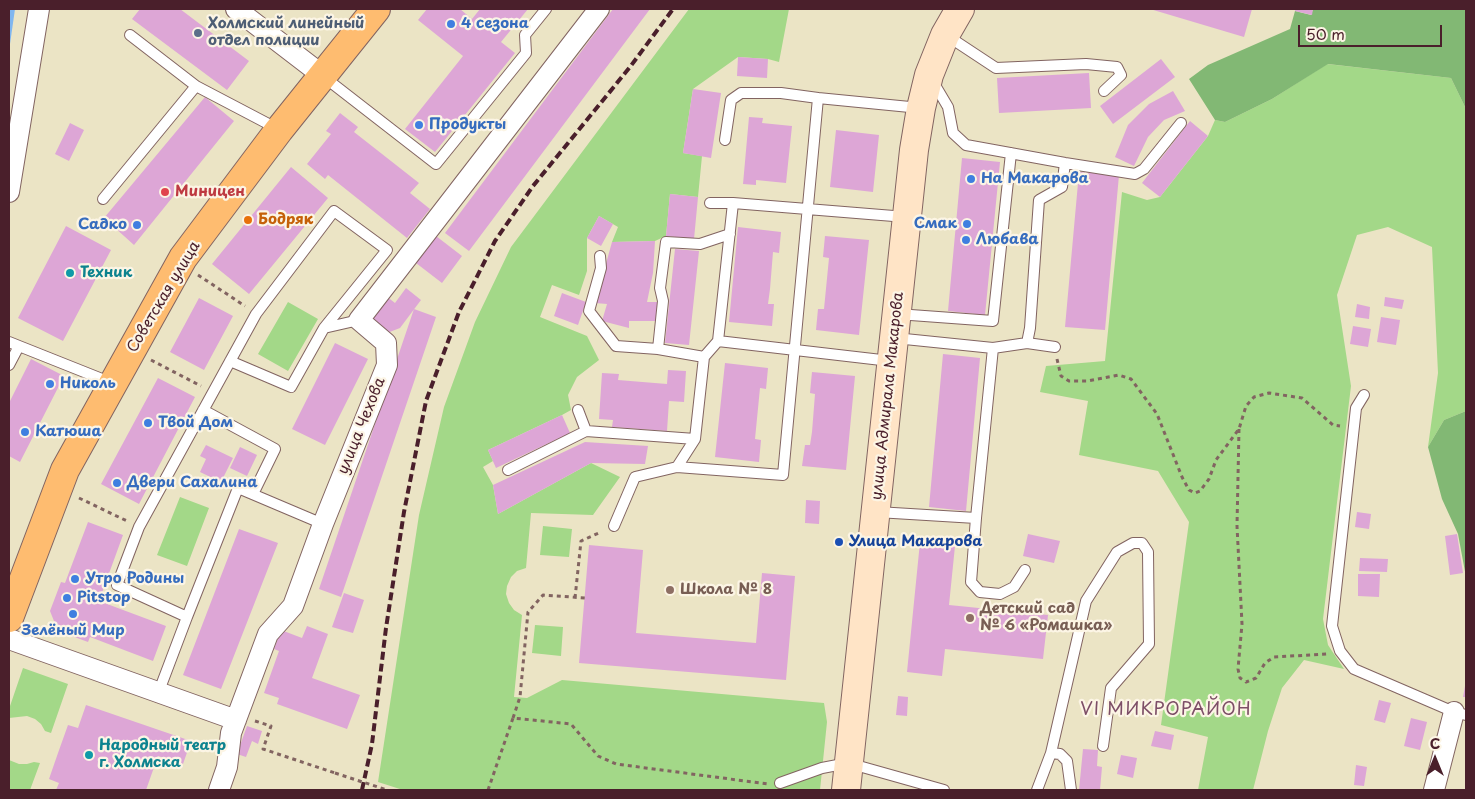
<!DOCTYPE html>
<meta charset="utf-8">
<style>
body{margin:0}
#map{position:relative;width:1475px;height:799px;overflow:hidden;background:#ebe4c5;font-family:"Playpen Sans",sans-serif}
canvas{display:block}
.frame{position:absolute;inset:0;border:10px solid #4a1f2b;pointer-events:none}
.north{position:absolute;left:1410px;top:734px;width:50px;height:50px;-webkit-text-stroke:4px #fcf5e5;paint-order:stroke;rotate:0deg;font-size:14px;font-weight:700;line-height:20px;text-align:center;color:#4a1f2b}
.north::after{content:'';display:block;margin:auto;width:18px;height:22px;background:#4a1f2b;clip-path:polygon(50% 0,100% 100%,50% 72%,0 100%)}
.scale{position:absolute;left:1298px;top:25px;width:144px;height:22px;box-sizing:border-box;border:2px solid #4a1f2b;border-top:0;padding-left:6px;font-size:15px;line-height:18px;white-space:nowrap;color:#4a1f2b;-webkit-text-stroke:4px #fcf5e5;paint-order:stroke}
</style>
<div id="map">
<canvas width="1475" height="799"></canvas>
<div class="frame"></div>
<div class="north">С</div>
<div class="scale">50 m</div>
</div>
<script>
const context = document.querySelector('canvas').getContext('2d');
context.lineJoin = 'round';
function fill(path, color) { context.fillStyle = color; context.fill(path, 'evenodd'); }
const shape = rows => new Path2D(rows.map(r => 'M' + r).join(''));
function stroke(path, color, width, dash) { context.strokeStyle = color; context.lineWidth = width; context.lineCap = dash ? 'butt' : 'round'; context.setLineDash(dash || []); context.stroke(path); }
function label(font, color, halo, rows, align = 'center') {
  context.font = font + ' "Playpen Sans",sans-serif'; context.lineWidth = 4.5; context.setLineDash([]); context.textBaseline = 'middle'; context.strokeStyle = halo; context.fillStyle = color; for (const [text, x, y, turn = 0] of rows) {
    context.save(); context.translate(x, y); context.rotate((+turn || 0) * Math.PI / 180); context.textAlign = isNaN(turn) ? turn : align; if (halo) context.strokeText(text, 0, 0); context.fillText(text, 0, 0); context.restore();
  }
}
fill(shape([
 [689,9,789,9,779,62,768,59,738,57,693,89,683,153,702,156,698,197,670,194,666,236,655,241,612,242,618,227,599,216,587,238,587,271,579,295,552,285,540,317,587,336,599,360,577,377,568,395,571,410,562,415,488,450,493,461,483,467,493,485,498,514,591,463,620,477,593,515,531,513,526,568,517,571,511,577,507,586,506,594,509,603,514,610,522,615,514,697,527,698,562,680,824,703,827,722,820,790,403,790,378,782,419,515,444,407,475,322,511,247],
 [1327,64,1451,78,1466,109,1466,411,1444,420,1428,447,1438,373,1432,247,1388,227,1357,235,1337,295,1351,386,1323,619,1328,645,1344,669,1304,660,1282,688,1268,731,1253,790,1198,790,1208,737,1161,725,1189,522,1158,471,1079,455,1088,401,1040,392,1046,366,1105,361,1122,192,1147,200,1160,197,1208,136,1215,120,1225,122,1272,99],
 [288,302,318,319,288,371,258,354],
 [180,497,209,508,187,566,157,555],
 [543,526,572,529,569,557,540,555],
 [535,625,563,627,561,656,532,653],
 [23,668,68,684,51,733,45,731,41,724,35,719,27,716,9,718,9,709],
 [9,760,19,764,27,764,34,762,40,763,30,790,9,790]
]), '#a3d888');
fill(shape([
 [1313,9,1466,9,1466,109,1451,78,1328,64,1272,99,1225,122,1215,120,1189,79,1208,65,1290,29,1295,11,1311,15],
 [1466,411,1466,577,1458,534,1442,499,1428,447,1444,420]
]), '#82b874');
fill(shape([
 [9,9,15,9,9,51]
]), '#80b6ef');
fill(shape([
 [140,9,180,9,249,61,227,90,132,19],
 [427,9,460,9,472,19,480,9,528,9,501,42,515,53,435,152,405,129,463,56,418,20],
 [613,9,650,9,469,251,445,233],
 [1150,9,1252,9,1244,37],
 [1295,9,1313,9,1312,15,1295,11],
 [738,57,768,59,767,78,737,76],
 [1161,59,1175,77,1113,124,1100,106],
 [1089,73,1091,108,999,113,997,78],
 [693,89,721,93,711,158,683,153],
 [1173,91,1185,111,1164,120,1148,137,1134,166,1115,157,1128,125,1149,104],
 [205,97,234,121,134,245,104,218],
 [340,113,358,127,354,132,419,183,410,193,430,209,407,238,328,175,325,179,307,164,331,134,326,131],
 [749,117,763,118,762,123,792,126,786,183,756,180,756,185,743,184],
 [1190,121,1208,136,1160,197,1142,183],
 [70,123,84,130,69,161,55,154],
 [836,130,879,135,873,192,830,187],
 [962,158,1000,162,985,315,948,311],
 [291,167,328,198,249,294,212,264],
 [1079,172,1119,175,1105,330,1065,327],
 [670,194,698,197,694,239,666,236],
 [599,216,613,224,601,246,587,238],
 [66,226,111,250,63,341,18,318],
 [738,227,781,232,779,253,773,252,770,289,768,304,774,304,772,326,729,322],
 [436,236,462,256,442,283,416,263],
 [825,236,869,240,859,335,816,330,818,309,824,309,829,258,823,257],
 [655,241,653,273,647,302,658,302,656,321,629,321,629,328,602,321,607,304,595,303,612,242],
 [675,249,699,251,689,345,665,343],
 [406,288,421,300,400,328,387,333,369,318,386,296,395,303],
 [562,293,586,302,578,325,554,316],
 [1385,297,1404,300,1402,309,1384,306],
 [199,298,233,316,204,370,170,352],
 [1357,304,1370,307,1369,319,1355,317],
 [414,309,436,317,341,597,319,589],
 [1381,317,1400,320,1396,345,1377,342],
 [1353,326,1371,329,1368,347,1350,344],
 [335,343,368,359,325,445,292,429],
 [943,354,980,358,966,511,929,507],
 [31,359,64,376,20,462,9,456,9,403],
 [725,363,768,368,766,389,760,388,755,439,761,440,759,462,715,457],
 [668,370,686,371,684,402,669,401,667,431,612,427,613,420,599,419,602,373,619,374,618,380,667,384],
 [812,372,855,376,846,470,802,466,805,445,810,445,812,432,815,394,810,393],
 [158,378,195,397,139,504,101,484],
 [562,415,570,433,496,468,488,450],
 [585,442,648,446,645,464,591,463,498,514,493,485],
 [206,445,233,458,221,482,200,472,206,459,200,456],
 [240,447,257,455,247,476,230,468],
 [806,500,820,501,819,524,805,523],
 [1357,512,1371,514,1369,529,1355,527],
 [88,522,123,535,99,601,166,626,153,661,90,637,88,642,58,631,50,611,61,582,65,583],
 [239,529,278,543,221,689,183,675],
 [1028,534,1060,541,1054,563,1023,556],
 [1457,534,1463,573,1450,575,1445,536],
 [920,542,955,546,949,605,1048,615,1043,659,945,649,942,676,907,672],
 [589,545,643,550,636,633,756,643,762,573,795,576,786,680,579,663],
 [1360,558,1388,559,1387,572,1359,571],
 [1358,574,1380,574,1379,597,1358,596],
 [344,593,364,600,353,633,332,627],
 [307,626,328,634,312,678,360,695,347,729,277,704,279,698,264,693,279,651,274,649,281,630,302,638],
 [1465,686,1466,686,1466,697,1463,697],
 [898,696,908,697,907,716,896,715],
 [1379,700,1391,703,1385,723,1374,720],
 [86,705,191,741,183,764,158,756,146,790,56,790,59,783,49,779,58,753,68,725,78,728],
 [1411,718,1427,722,1420,750,1404,746],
 [247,726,262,731,258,744,252,741,246,757,237,754],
 [1155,731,1174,735,1171,750,1151,746],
 [1083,749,1098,750,1097,766,1102,767,1100,790,1079,790],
 [1121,755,1137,758,1133,778,1117,774],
 [1356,765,1367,767,1364,786,1354,785]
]), '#dda6d6');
const lane = shape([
 [130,35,196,86,278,129],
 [946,35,996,68,1086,64,1117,67,1121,75,1104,91],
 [324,77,436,164,526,53,525,35,546,9],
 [932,80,948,107,953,133,966,145,1065,163,1135,174,1144,169,1181,123],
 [725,140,731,100,741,93,781,93,818,98],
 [103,199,196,86],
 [710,203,733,203],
 [600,256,601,268,589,311,616,346,658,349,704,357],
 [897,314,993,321,1011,153],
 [324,328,359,320],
 [9,342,19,346],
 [1027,343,1055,347],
 [993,348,1027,343,1030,328,1039,200,1062,187,1065,163],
 [658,349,663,301,660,288,666,242,700,244,730,234],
 [890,361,718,341,733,203,906,217],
 [9,365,19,346,112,383],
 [1364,395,1356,408,1332,626,1340,651,1354,669,1454,712,1466,715],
 [203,410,275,449,253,494],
 [578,410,586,431],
 [677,467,695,439,704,357,718,341],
 [508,470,586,431,695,439],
 [877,512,976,518,993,348,895,338],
 [976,518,971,582,980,592,1000,594,1014,587,1025,570],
 [614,526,635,477,677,467,783,475,818,98,920,108],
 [187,617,238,488,323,524],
 [159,691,187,617,117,585,139,527,256,314,334,211,387,250,324,328,291,387,230,361],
 [1051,753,1086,601,1117,552,1133,543,1142,543,1148,552,1149,644,1111,688,1103,746],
 [780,783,822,768,848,763,944,790],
 [1037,790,1051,753,1060,754,1067,761,1071,790]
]);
const street = shape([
 [236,9,322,75],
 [9,192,39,9],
 [9,639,236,720],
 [219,790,227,767,231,733,268,634,293,606,323,524,387,365,386,343,359,320,599,9],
 [1434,790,1454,712]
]);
const secondary = shape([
 [846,790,914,150,921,108,929,75,945,35,960,9]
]);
const primary = shape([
 [9,618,65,470,183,258,279,130,376,9]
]);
stroke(lane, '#826461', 12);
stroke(street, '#826461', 22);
stroke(secondary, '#826461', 30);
stroke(primary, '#826461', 30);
stroke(shape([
 [198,275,245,306],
 [1057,359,1061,376,1069,381,1087,381,1119,375,1131,379,1157,414,1182,477,1189,490,1195,493,1200,491,1209,479,1216,460,1239,429,1246,406,1254,397,1269,393,1302,398,1333,425,1340,426],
 [151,360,201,386],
 [1239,429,1237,526,1242,624,1238,669,1240,678,1246,682,1256,678,1265,663,1274,657,1327,654],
 [79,498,127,521],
 [575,598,581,541,601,532],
 [513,718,520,697,528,612,543,595,585,598],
 [255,721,271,726,263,749,335,773],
 [488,790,513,718,571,724,598,756,616,764,768,784]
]), '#826461', 3, [4, 4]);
stroke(lane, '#fff', 10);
stroke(street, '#fff', 20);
stroke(secondary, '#ffe4c6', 28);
stroke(primary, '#febc70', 28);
stroke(shape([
 [362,790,372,744,386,628,404,512,426,401,459,312,495,241,533,186,630,67,673,9]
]), '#4a1f2b', 4, [8, 4]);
stroke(shape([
 [335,773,387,790]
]), '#826461', 3, [4, 4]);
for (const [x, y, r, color] of [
 [451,24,5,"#3f7fe0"],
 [198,33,5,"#5c6f8a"],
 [419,125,5,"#3f7fe0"],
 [971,179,5,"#3f7fe0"],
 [165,192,5,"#e0444e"],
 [248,220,5,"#e8710a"],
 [967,224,5,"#3f7fe0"],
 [137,225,5,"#3f7fe0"],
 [966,240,5,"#3f7fe0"],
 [70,273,5,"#0f9aa8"],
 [50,384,5,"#3f7fe0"],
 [148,423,5,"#3f7fe0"],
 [25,432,5,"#3f7fe0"],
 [117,483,5,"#3f7fe0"],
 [839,542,5,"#1a4fb4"],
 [75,579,5,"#3f7fe0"],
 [670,590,5,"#8d6e63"],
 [67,598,5,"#3f7fe0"],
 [73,614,5,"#3f7fe0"],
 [970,618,5,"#8d6e63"],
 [89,755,5,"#0f9aa8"]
]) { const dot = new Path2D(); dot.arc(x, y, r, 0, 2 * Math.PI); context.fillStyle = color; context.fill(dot); stroke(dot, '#fcf5e5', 2); }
label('bold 15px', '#4e5e75', '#fcf5e5', [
 ["Холмский линейный",208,24],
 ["отдел полиции",208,41]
], 'left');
label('bold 15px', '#366cbe', '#fcf5e5', [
 ["4 сезона",461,24],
 ["Продукты",429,125],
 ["На Макарова",981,179],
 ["Смак",957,224,"right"],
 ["Садко",127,225,"right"],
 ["Любава",976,240],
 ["Николь",60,384],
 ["Твой Дом",158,423],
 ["Катюша",35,432],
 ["Двери Сахалина",127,483],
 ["Утро Родины",85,579],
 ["Pitstop",77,598],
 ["Зелёный Мир",73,631,"center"]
], 'left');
label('bold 15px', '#be3a42', '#fcf5e5', [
 ["Миницен",175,192]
], 'left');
label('bold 15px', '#c56008', '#fcf5e5', [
 ["Бодряк",258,220]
], 'left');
label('bold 15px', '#0d838f', '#fcf5e5', [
 ["Техник",80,273],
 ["Народный театр",99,746],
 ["г. Холмска",99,763]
], 'left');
label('15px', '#4a1f2b', '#fcf5e5', [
 ["Советская улица",164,297,-59],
 ["улица Адмирала Макарова",888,396,-84],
 ["улица Чехова",362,426,-68]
]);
label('bold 15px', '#164399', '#fcf5e5', [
 ["Улица Макарова",849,542]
], 'left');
label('bold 15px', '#785e54', '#fcf5e5', [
 ["Школа № 8",680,590],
 ["Детский сад",980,609],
 ["№ 6 «Ромашка»",980,626]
], 'left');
context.letterSpacing = '1px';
label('18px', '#7d4e67', '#fcf5e5', [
 ["VI МИКРОРАЙОН",1166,710]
]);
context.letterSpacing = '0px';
</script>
